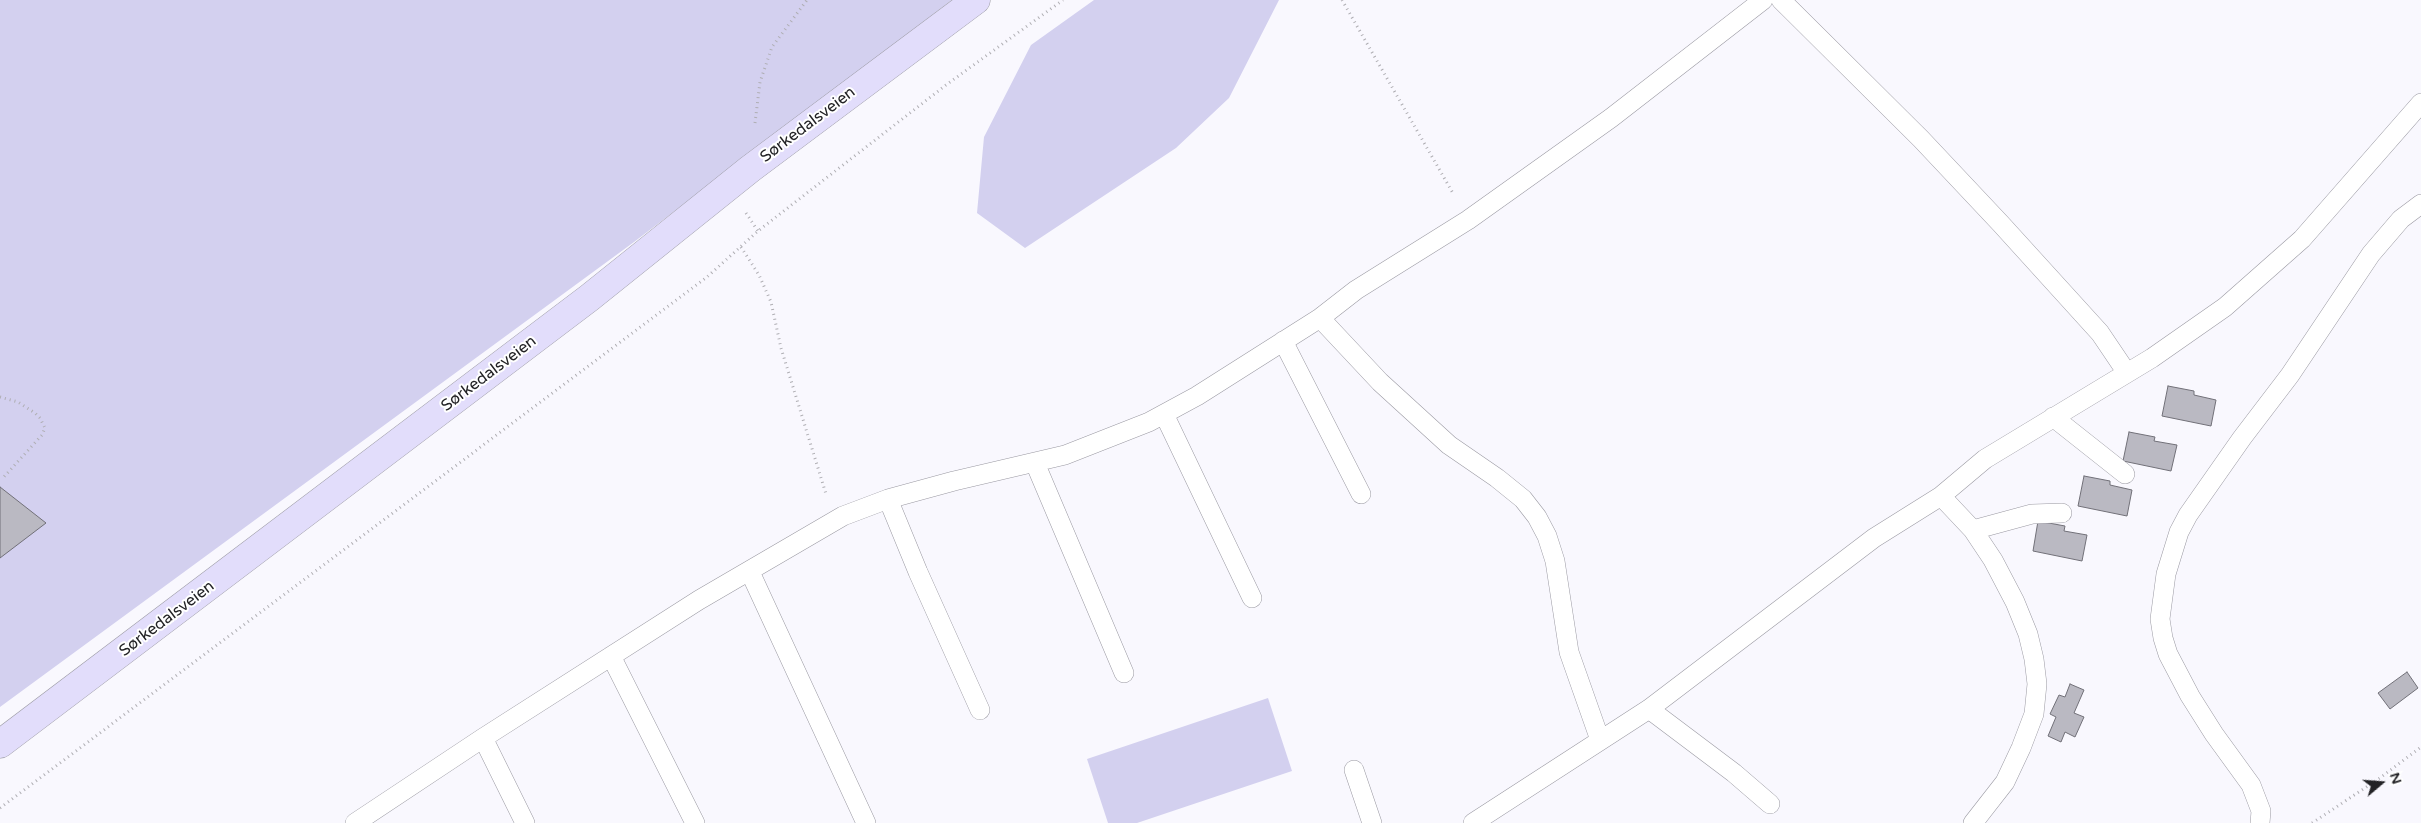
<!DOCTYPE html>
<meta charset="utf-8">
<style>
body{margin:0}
#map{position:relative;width:2421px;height:823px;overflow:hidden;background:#f9f8fe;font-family:"Varela Round",sans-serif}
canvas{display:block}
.north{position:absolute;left:2356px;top:758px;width:50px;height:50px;-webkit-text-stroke:4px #fff;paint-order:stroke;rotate:72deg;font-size:14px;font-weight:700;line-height:20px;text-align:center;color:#232326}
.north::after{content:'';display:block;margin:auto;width:18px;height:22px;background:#232326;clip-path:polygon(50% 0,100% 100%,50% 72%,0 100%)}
</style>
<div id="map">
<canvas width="2421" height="823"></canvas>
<div class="north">N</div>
</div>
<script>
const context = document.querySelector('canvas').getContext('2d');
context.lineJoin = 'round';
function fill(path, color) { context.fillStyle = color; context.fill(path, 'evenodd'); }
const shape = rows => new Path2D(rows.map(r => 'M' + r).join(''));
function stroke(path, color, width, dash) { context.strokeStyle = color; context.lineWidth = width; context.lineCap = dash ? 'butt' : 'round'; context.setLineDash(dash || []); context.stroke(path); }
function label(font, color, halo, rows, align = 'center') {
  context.font = font + ' "Varela Round",sans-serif'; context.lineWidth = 4; context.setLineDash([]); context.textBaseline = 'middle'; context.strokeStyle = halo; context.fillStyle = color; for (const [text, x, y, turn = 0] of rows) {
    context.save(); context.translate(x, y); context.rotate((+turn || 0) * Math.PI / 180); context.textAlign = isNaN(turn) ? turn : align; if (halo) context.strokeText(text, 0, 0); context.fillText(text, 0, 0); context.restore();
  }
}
fill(shape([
 [0,0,952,0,634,242,0,707],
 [1094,0,1279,0,1229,98,1176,148,1025,248,977,213,984,137,1031,45],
 [1268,698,1292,771,1137,823,1108,823,1087,759]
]), '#d3d0ef');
const building = shape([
 [2168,386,2194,391,2194,395,2216,400,2211,426,2162,416,2168,386],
 [2129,432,2155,437,2154,441,2177,445,2171,471,2123,461,2129,432],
 [2084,476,2110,481,2110,485,2132,490,2127,516,2078,506,2084,476],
 [0,487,46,523,0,558,0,487],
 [2038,521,2065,526,2064,531,2087,535,2082,561,2033,551,2038,521],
 [2407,672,2418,688,2390,709,2378,693,2407,672],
 [2070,684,2084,690,2074,713,2084,717,2075,737,2065,732,2061,742,2048,736,2056,717,2050,714,2059,695,2065,697,2070,684]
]);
fill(building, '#bab9c2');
stroke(building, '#717078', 1);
const lane = shape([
 [1781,0,1921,139,2001,224,2100,333,2127,373],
 [1320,318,1380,382,1449,445,1497,478,1523,499,1537,517,1547,536,1555,561,1569,652,1600,740],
 [1283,341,1361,494],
 [1164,414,1252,598],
 [2053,417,2125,474],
 [1035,463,1124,673],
 [1941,496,1973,530,1993,560,2015,602,2028,634,2034,659,2037,684,2034,714,2021,748,2005,782,1973,823],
 [888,499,918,572,980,710],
 [1973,530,2032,514,2062,513],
 [750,572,866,823],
 [611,656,695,823],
 [1649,709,1734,773,1770,804],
 [483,738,525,823],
 [1354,770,1372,823],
 [355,823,483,738,699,600,843,516,888,499,954,481,1065,455,1149,422,1197,396,1320,318,1356,290,1468,220,1611,118,1763,0],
 [1473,823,1649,709,1874,538,1941,496,1985,459,2152,358,2225,307,2302,239,2421,103],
 [2260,823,2261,811,2251,785,2214,734,2190,696,2168,654,2163,638,2160,619,2166,574,2179,532,2188,515,2242,438,2290,375,2371,254,2401,219,2421,204]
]);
const secondary = shape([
 [0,744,589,298,750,169,976,0]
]);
stroke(lane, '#9a99a2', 20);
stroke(secondary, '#9a99a2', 29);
stroke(shape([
 [1342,0,1454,195],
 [755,123,760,82,772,47,807,0],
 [746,213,758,231],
 [741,247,759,275,771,302,781,348,826,494],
 [0,397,18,402,35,413,40,418,45,428,42,435,2,479],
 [0,808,707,277,758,231,946,85,1063,0],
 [2312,823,2380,778,2421,747]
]), '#afaeb3', 3, [1, 4]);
stroke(lane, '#fff', 19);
stroke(secondary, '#e2ddfb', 28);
label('16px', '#232326', '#fff', [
 ["Sørkedalsveien",808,125,-37],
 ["Sørkedalsveien",489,374,-37],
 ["Sørkedalsveien",167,619,-37]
]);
</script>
